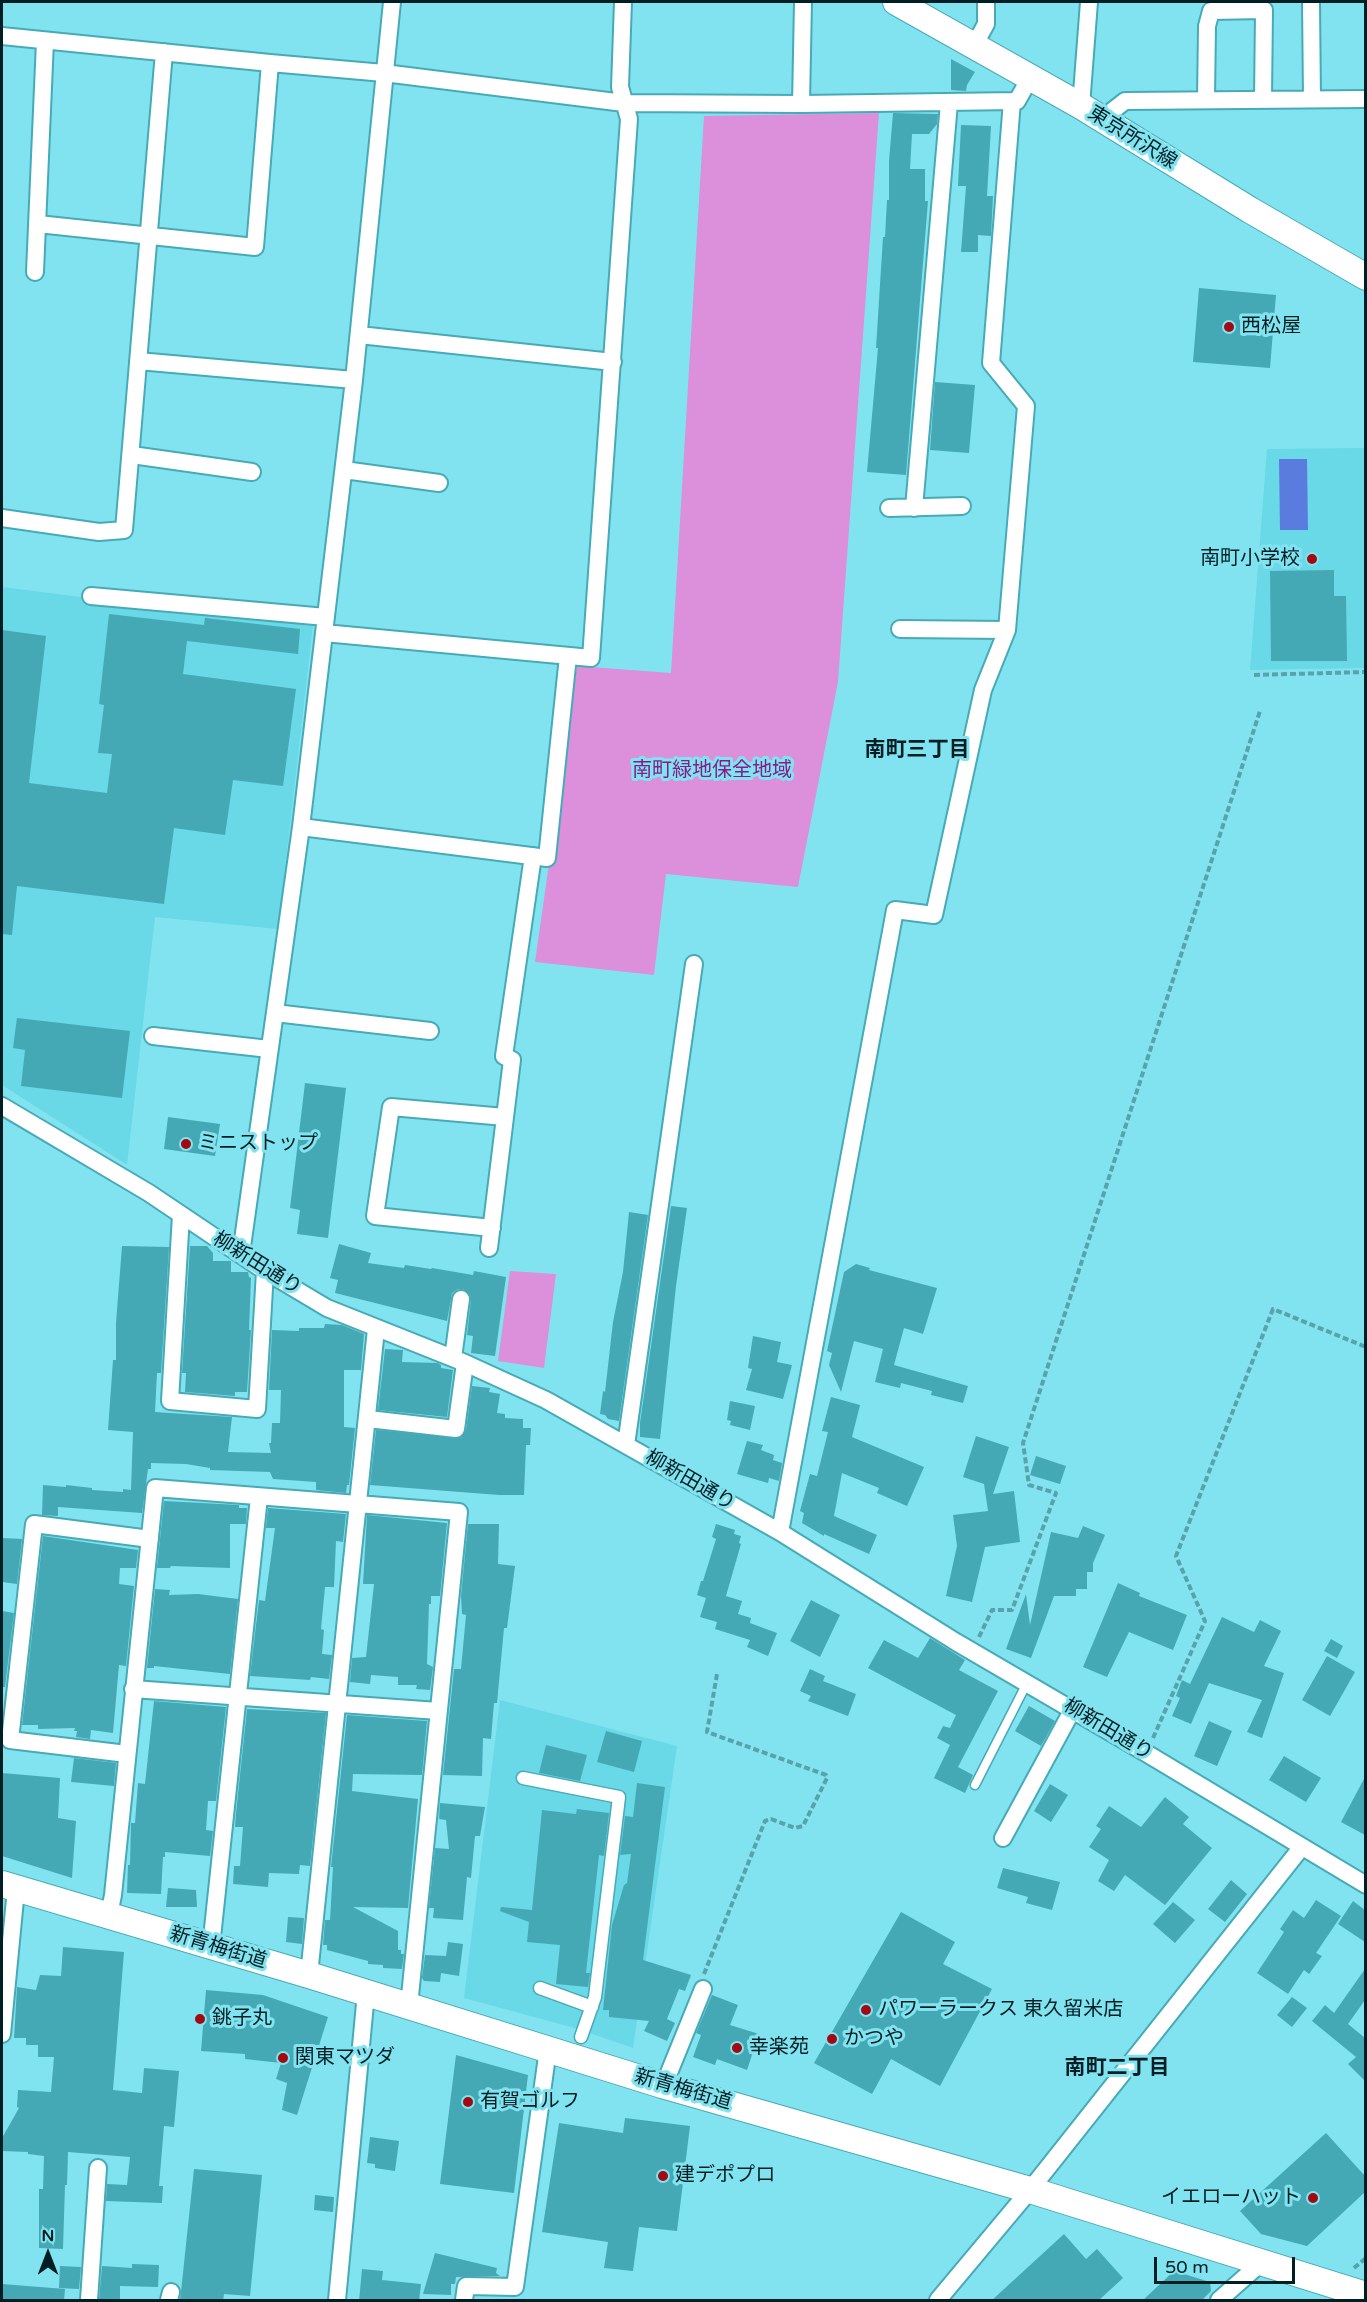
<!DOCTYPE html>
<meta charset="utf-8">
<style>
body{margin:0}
#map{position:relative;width:1367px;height:2302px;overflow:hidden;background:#82e3f0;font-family:"Varela Round",sans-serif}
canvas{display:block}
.frame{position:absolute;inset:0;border:3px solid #001f24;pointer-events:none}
.north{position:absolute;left:18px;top:2224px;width:60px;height:60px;-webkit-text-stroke:4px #82e3f0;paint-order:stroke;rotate:0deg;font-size:16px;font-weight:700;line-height:24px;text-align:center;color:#001f24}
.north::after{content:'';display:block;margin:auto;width:21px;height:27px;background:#001f24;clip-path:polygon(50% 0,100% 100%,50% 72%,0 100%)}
.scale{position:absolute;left:1154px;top:2257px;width:141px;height:27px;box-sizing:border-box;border:3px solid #001f24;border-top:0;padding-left:8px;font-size:18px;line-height:21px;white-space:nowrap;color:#001f24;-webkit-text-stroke:4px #82e3f0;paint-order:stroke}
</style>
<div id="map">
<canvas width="1367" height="2302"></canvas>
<div class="frame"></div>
<div class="north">N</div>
<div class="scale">50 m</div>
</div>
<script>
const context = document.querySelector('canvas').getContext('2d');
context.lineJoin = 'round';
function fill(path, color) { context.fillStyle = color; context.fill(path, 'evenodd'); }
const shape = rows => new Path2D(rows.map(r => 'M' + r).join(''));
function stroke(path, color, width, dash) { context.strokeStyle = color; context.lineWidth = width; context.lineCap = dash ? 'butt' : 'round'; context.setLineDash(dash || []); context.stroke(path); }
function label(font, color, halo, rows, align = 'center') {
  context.font = font + ' "Varela Round","Noto Sans JP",sans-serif'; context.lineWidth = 6; context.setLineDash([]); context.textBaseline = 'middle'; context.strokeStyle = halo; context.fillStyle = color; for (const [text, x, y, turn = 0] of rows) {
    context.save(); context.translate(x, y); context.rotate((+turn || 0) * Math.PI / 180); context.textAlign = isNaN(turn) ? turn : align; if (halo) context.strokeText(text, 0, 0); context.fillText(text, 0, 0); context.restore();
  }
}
fill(shape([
 [1365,448,1365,668,1250,670,1267,449],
 [2,587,313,626,278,929,155,917,127,1165,2,1085],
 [500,1700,677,1746,633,2048,578,2029,464,1998]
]), '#69d8e7');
fill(shape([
 [879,113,838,682,798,887,666,874,654,975,535,962,577,666,671,673,704,116],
 [510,1271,556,1274,544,1368,498,1361]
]), '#dc8fdb');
fill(shape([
 [1279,459,1307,459,1308,530,1280,530]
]), '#597cde');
fill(shape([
 [951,59,975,72,967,85,966,91,951,90],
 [893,113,938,114,937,124,929,134,912,134,910,169,925,169,925,201,928,201,906,475,867,472,878,348,876,348,883,237,885,237,887,200,889,200,889,161],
 [961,125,991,126,987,196,993,196,991,236,978,235,978,252,961,252,966,186,958,186],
 [1199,288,1276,295,1270,368,1193,362],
 [935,382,975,385,969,453,930,450],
 [1334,570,1334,596,1346,596,1347,661,1271,661,1270,571],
 [109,614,204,625,205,618,300,629,298,654,187,641,183,674,296,689,283,786,233,780,225,835,174,828,164,904,17,886,12,935,2,934,2,630,46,636,29,783,107,793,112,754,98,753,104,705,99,704],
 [17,1018,130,1031,122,1098,21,1086,25,1050,13,1048],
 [305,1083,346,1088,328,1238,297,1234,300,1210,290,1208],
 [168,1117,220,1124,215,1156,164,1149],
 [671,1206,687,1208,676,1286,660,1439,640,1437,640,1423],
 [629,1212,648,1215,619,1421,608,1419,605,1415,600,1414,603,1391,605,1392,613,1322,623,1272],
 [339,1244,371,1253,368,1263,404,1268,405,1265,431,1269,432,1268,473,1275,474,1271,506,1277,495,1356,471,1353,473,1336,467,1335,471,1300,470,1295,463,1289,458,1289,452,1293,447,1321,335,1293,338,1280,330,1278],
 [122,1246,169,1247,161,1373,157,1373,155,1412,232,1417,228,1452,271,1453,269,1443,271,1443,272,1423,280,1423,281,1390,269,1390,272,1330,299,1331,299,1328,324,1328,325,1324,342,1325,364,1334,361,1370,344,1370,344,1427,355,1428,349,1485,347,1485,346,1493,316,1490,316,1482,273,1479,270,1472,210,1470,210,1468,186,1464,151,1463,151,1469,148,1469,142,1513,58,1507,58,1516,42,1515,43,1485,66,1487,66,1485,92,1488,92,1490,123,1492,123,1489,131,1490,133,1432,108,1430,113,1360,116,1360,116,1323],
 [190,1246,207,1246,213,1253,213,1261,231,1261,231,1272,248,1272,249,1277,251,1278,249,1330,251,1330,247,1392,235,1392,235,1396,185,1392,186,1373,182,1373],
 [856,1264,870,1268,869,1270,937,1288,923,1334,904,1328,894,1365,968,1386,963,1403,931,1395,932,1391,901,1383,900,1388,875,1382,883,1349,854,1341,841,1392,829,1365,832,1353,827,1351,844,1272],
 [753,1336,781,1342,777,1362,792,1365,783,1399,746,1390,752,1369,748,1368],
 [385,1349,403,1350,402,1362,438,1363,441,1365,441,1368,453,1370,447,1417,378,1410],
 [472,1386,490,1388,489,1392,500,1394,497,1413,505,1414,505,1418,523,1419,523,1428,531,1428,530,1445,526,1445,524,1495,499,1495,370,1485,376,1430,461,1438,466,1430],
 [831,1397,860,1405,852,1437,924,1467,907,1506,877,1493,879,1488,842,1473,834,1516,877,1535,869,1554,824,1534,824,1536,802,1523,804,1513,800,1511,810,1474,817,1476,828,1432,822,1431],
 [730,1401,755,1406,750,1430,730,1425,731,1421,727,1420],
 [976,1436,1009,1447,993,1494,1014,1491,1020,1542,985,1547,972,1602,946,1596,957,1546,953,1515,988,1511,984,1484,963,1477],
 [747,1441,763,1445,761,1450,774,1455,773,1460,782,1463,779,1481,769,1478,768,1483,737,1474],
 [1036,1456,1066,1466,1060,1484,1030,1475],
 [164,1501,239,1505,239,1508,247,1508,246,1524,230,1524,230,1568,171,1566,170,1568,157,1568],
 [268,1508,346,1514,343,1542,336,1541,334,1587,325,1587,321,1629,324,1630,322,1654,332,1655,329,1679,311,1677,310,1680,250,1676,259,1600,265,1601,275,1528,266,1528],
 [367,1515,447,1523,440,1596,431,1596,431,1604,429,1604,427,1664,433,1667,430,1690,416,1689,417,1685,398,1685,398,1677,371,1675,370,1684,350,1682,352,1658,366,1657,374,1584,363,1584],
 [468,1524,499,1524,498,1564,515,1566,507,1628,504,1628,497,1703,494,1703,491,1739,483,1738,482,1776,443,1775,454,1669,461,1669,466,1615,462,1614,461,1596],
 [716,1524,735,1530,734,1534,741,1536,739,1543,741,1544,726,1596,742,1601,738,1614,751,1618,750,1623,777,1633,768,1656,747,1647,750,1640,715,1629,717,1622,700,1617,706,1598,697,1595,701,1581,703,1581,716,1539,712,1537],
 [1083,1526,1105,1535,1093,1563,1093,1572,1087,1572,1087,1589,1076,1589,1076,1596,1054,1596,1031,1658,1006,1649,1026,1594,1030,1625,1051,1532,1078,1538],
 [43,1536,138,1550,136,1568,120,1568,119,1584,134,1586,126,1666,119,1665,113,1733,91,1730,90,1739,76,1737,77,1731,74,1731,75,1728,38,1729,38,1725,22,1725],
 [2,1538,22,1539,17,1584,2,1582],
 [1118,1583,1140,1593,1139,1596,1187,1615,1173,1650,1129,1632,1107,1677,1083,1667],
 [155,1589,170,1590,169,1595,198,1594,238,1599,230,1674,154,1666,154,1668,147,1668],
 [811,1600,840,1615,820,1657,790,1641],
 [2,1611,14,1613,5,1687,2,1687],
 [1222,1617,1254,1632,1260,1620,1281,1631,1264,1666,1284,1673,1262,1738,1247,1732,1262,1700,1209,1683,1191,1724,1172,1716,1180,1698,1176,1696,1182,1680,1190,1684],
 [930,1638,965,1660,959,1670,998,1691,958,1767,973,1775,965,1793,934,1778,950,1745,937,1738,943,1726,950,1728,956,1715,868,1668,884,1640,918,1658],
 [1331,1639,1343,1646,1337,1658,1324,1651],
 [1327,1656,1355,1672,1330,1716,1302,1700],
 [810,1669,825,1676,823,1681,856,1694,848,1716,808,1701,811,1696,800,1691],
 [154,1701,226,1707,216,1801,208,1801,206,1830,213,1831,210,1856,165,1852,165,1857,163,1857,161,1894,127,1893,128,1865,130,1865,131,1823,135,1823,138,1783,145,1784],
 [1029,1706,1055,1721,1041,1746,1015,1731],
 [247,1709,326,1713,310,1866,300,1865,299,1874,269,1873,268,1887,233,1884,234,1866,240,1866,243,1827,235,1827,236,1813],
 [347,1715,427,1721,422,1775,353,1774,352,1791,418,1799,408,1908,353,1907,398,1931,398,1950,401,1950,401,1954,404,1954,402,1969,383,1968,383,1965,368,1964,368,1961,327,1950,327,1945,323,1945,325,1920,330,1920,333,1867,331,1867],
 [1209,1721,1232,1731,1217,1766,1194,1756],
 [606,1731,642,1741,634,1772,597,1762],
 [546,1745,587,1755,580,1781,539,1773],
 [1284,1756,1321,1778,1306,1802,1269,1780],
 [74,1758,116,1763,114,1786,71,1782],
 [2,1773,60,1778,58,1818,76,1821,72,1878,2,1856],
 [1365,1777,1365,1835,1341,1822],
 [637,1783,665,1787,643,1960,691,1975,685,1991,679,1989,667,2019,675,2023,667,2041,644,2031,649,2021,609,2017,609,2010,603,2010,612,1925,624,1885,627,1883,631,1854,620,1855,625,1816,633,1817],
 [1050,1784,1068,1795,1051,1822,1034,1811],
 [1165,1797,1189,1817,1183,1824,1212,1848,1165,1905,1125,1875,1114,1891,1098,1881,1109,1860,1089,1847,1101,1829,1096,1826,1109,1806,1141,1827],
 [440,1803,485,1807,480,1836,475,1836,471,1878,467,1877,463,1920,433,1918,434,1908,429,1908,435,1848,449,1849,446,1820,439,1819],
 [577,1809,609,1813,604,1856,599,1855,586,1973,590,1973,588,1987,556,1984,560,1945,527,1942,529,1922,500,1911,501,1907,532,1910,542,1810,576,1814],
 [1003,1868,1060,1882,1052,1910,1026,1903,1028,1897,997,1888],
 [1231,1880,1247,1894,1225,1922,1208,1909],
 [168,1888,196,1890,197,1907,166,1907],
 [1316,1900,1341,1916,1316,1953,1322,1956,1309,1974,1304,1970,1288,1994,1257,1973,1284,1932,1280,1929,1293,1910,1304,1918],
 [1353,1901,1365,1910,1365,1942,1338,1924],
 [1173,1902,1195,1920,1175,1943,1153,1924],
 [901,1912,955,1942,943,1964,992,1989,940,2086,891,2059,872,2094,814,2063],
 [288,1917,304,1918,302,1944,286,1942],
 [448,1942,463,1944,459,1976,441,1973,440,1982,424,1981,422,1978,425,1955,446,1956],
 [63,1947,124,1952,113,2090,142,2093,144,2068,179,2071,174,2127,164,2126,159,2186,163,2186,162,2203,106,2201,107,2184,127,2185,130,2157,68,2152,67,2185,65,2185,63,2249,39,2248,39,2189,43,2189,44,2156,28,2154,28,2152,2,2151,2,2138,19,2108,17,2107,18,2090,51,2092,54,2057,38,2057,38,2045,26,2045,26,2038,14,2038,17,1987,36,1990,40,1975,61,1976],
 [1365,1969,1365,2000,1348,2024,1365,2038,1365,2081,1348,2064,1356,2057,1312,2021,1325,2005,1334,2013],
 [206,1990,263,1995,328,2017,297,2115,282,2110,287,2083,276,2079,281,2063,245,2059,245,2054,201,2051],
 [712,1995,738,2005,730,2025,759,2034,747,2070,717,2059,715,2065,693,2057,701,2035,696,2033],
 [1292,1997,1307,2008,1292,2027,1277,2015],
 [456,2055,528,2075,514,2193,440,2184],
 [625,2118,690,2126,677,2231,639,2227,633,2271,604,2268,608,2242,542,2232,559,2123,623,2133],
 [1326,2133,1365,2176,1365,2192,1307,2246,1261,2234,1240,2211],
 [370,2137,399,2141,395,2171,375,2168,375,2164,367,2163],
 [194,2169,262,2175,250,2296,224,2294,223,2301,180,2301],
 [315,2195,334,2197,333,2212,314,2210],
 [1064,2234,1086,2259,1097,2249,1123,2278,1098,2301,991,2301],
 [435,2253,497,2268,496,2273,500,2276,456,2277,455,2284,451,2284,451,2295,423,2294],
 [132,2264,159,2265,158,2287,120,2286,120,2301,99,2301,102,2266,132,2268],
 [60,2266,81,2267,79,2289,59,2288],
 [362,2269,383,2271,382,2280,421,2284,419,2301,359,2301],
 [1174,2271,1210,2282,1211,2291,1201,2301,1142,2301],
 [2,2284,65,2289,64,2301,2,2299]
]), '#45a8b5');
const service = shape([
 [975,1785,1027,1683]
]);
const pedestrian = shape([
 [523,1778,619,1797,595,1997,581,2037],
 [540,1988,592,2007]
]);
const minor = shape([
 [1311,2,1312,99],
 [2,36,270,63,384,73,624,103,801,104,1017,101,1030,78],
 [974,46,986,24,986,2],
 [1206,99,1207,26,1211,11,1264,10,1263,100],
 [801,104,803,2],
 [1081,106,1089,2],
 [1102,119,1125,101,1366,99],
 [38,224,255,247,270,63],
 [35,272,45,41],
 [359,335,613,362],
 [138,361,354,380],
 [132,455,252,472],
 [344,470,439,483],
 [889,508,962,506],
 [914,508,949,103],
 [2,518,99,532,124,530,164,52],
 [91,596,326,617],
 [900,629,1007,630],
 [324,633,591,658,629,119,620,87,623,2],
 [301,827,547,858,568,656],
 [275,1013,430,1031],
 [153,1036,269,1049],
 [2,1106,149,1193,265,1271,327,1308,465,1363,546,1400,780,1532,956,1642,1146,1753,1366,1885],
 [181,1215,170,1401,257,1409,265,1271],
 [492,1228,375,1216,391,1107,505,1117],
 [489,1248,512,1060,504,1056,533,856],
 [241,1254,301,827,354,380,392,2],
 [453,1358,461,1299],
 [368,1419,456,1429,465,1363],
 [626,1445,694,964],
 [780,1532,895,910,934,915,983,690,1007,630,1026,406,991,363,1012,101],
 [133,1689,438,1711],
 [127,1754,10,1740,34,1524,150,1539],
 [1003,1838,1073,1709],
 [109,1915,113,1895,155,1488,459,1512,409,2006],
 [211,1947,259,1497],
 [309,1975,376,1329],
 [2,2034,16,1889],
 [664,2085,703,1989],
 [89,2300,98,2168],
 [169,2300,171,2292],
 [337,2300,366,1993],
 [464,2300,466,2286,515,2287,548,2049],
 [938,2300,1030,2190,1301,1848],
 [1219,2300,1261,2263]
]);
const primary = shape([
 [896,2,1081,106,1250,210,1366,277],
 [2,1884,309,1975,662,2085,1030,2190,1366,2295]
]);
stroke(service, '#46aab7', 11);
stroke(pedestrian, '#46aab7', 15);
stroke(minor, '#46aab7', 20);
stroke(primary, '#46aab7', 28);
stroke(shape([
 [1254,675,1366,672],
 [979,1637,992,1610,1012,1610,1056,1493,1029,1485,1023,1443,1260,711],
 [1153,1738,1205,1621,1176,1556,1273,1309,1366,1347],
 [704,1974,765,1821,771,1819,795,1828,803,1826,827,1778,826,1775,707,1732,717,1674],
 [1354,2268,1366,2258]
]), '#57a2ac', 4, [6, 3]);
stroke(service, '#fff', 8);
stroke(pedestrian, '#fff', 12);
stroke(minor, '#fff', 16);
stroke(primary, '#fff', 26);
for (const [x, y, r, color] of [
 [1229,327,6,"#a30911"],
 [1312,559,6,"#a30911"],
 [186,1144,6,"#a30911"],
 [866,2010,6,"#a30911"],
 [200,2019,6,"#a30911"],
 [832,2039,6,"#a30911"],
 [737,2048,6,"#a30911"],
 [283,2058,6,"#a30911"],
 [468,2102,6,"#a30911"],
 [663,2176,6,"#a30911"],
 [1313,2198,6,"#a30911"]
]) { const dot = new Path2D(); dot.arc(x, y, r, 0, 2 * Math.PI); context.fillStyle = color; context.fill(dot); stroke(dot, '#82e3f0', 2); }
label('20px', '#001f24', '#82e3f0', [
 ["東京所沢線",1132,138,32],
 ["柳新田通り",257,1264,32],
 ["柳新田通り",690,1481,30],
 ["柳新田通り",1108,1730,31],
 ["新青梅街道",218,1948,17],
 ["新青梅街道",683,2090,16]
]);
label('20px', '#001f24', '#82e3f0', [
 ["西松屋",1241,327],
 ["南町小学校",1300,559,"right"],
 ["ミニストップ",198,1144],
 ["パワーラークス 東久留米店",878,2010],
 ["銚子丸",212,2019],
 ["かつや",844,2039],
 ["幸楽苑",749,2048],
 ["関東マツダ",295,2058],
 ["有賀ゴルフ",480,2102],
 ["建デポプロ",675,2176],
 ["イエローハット",1301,2198,"right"]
], 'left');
label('20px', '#871c89', '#82e3f0', [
 ["南町緑地保全地域",712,771]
]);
label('bold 21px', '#001f24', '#82e3f0', [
 ["南町三丁目",917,750],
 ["南町二丁目",1117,2068]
]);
</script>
